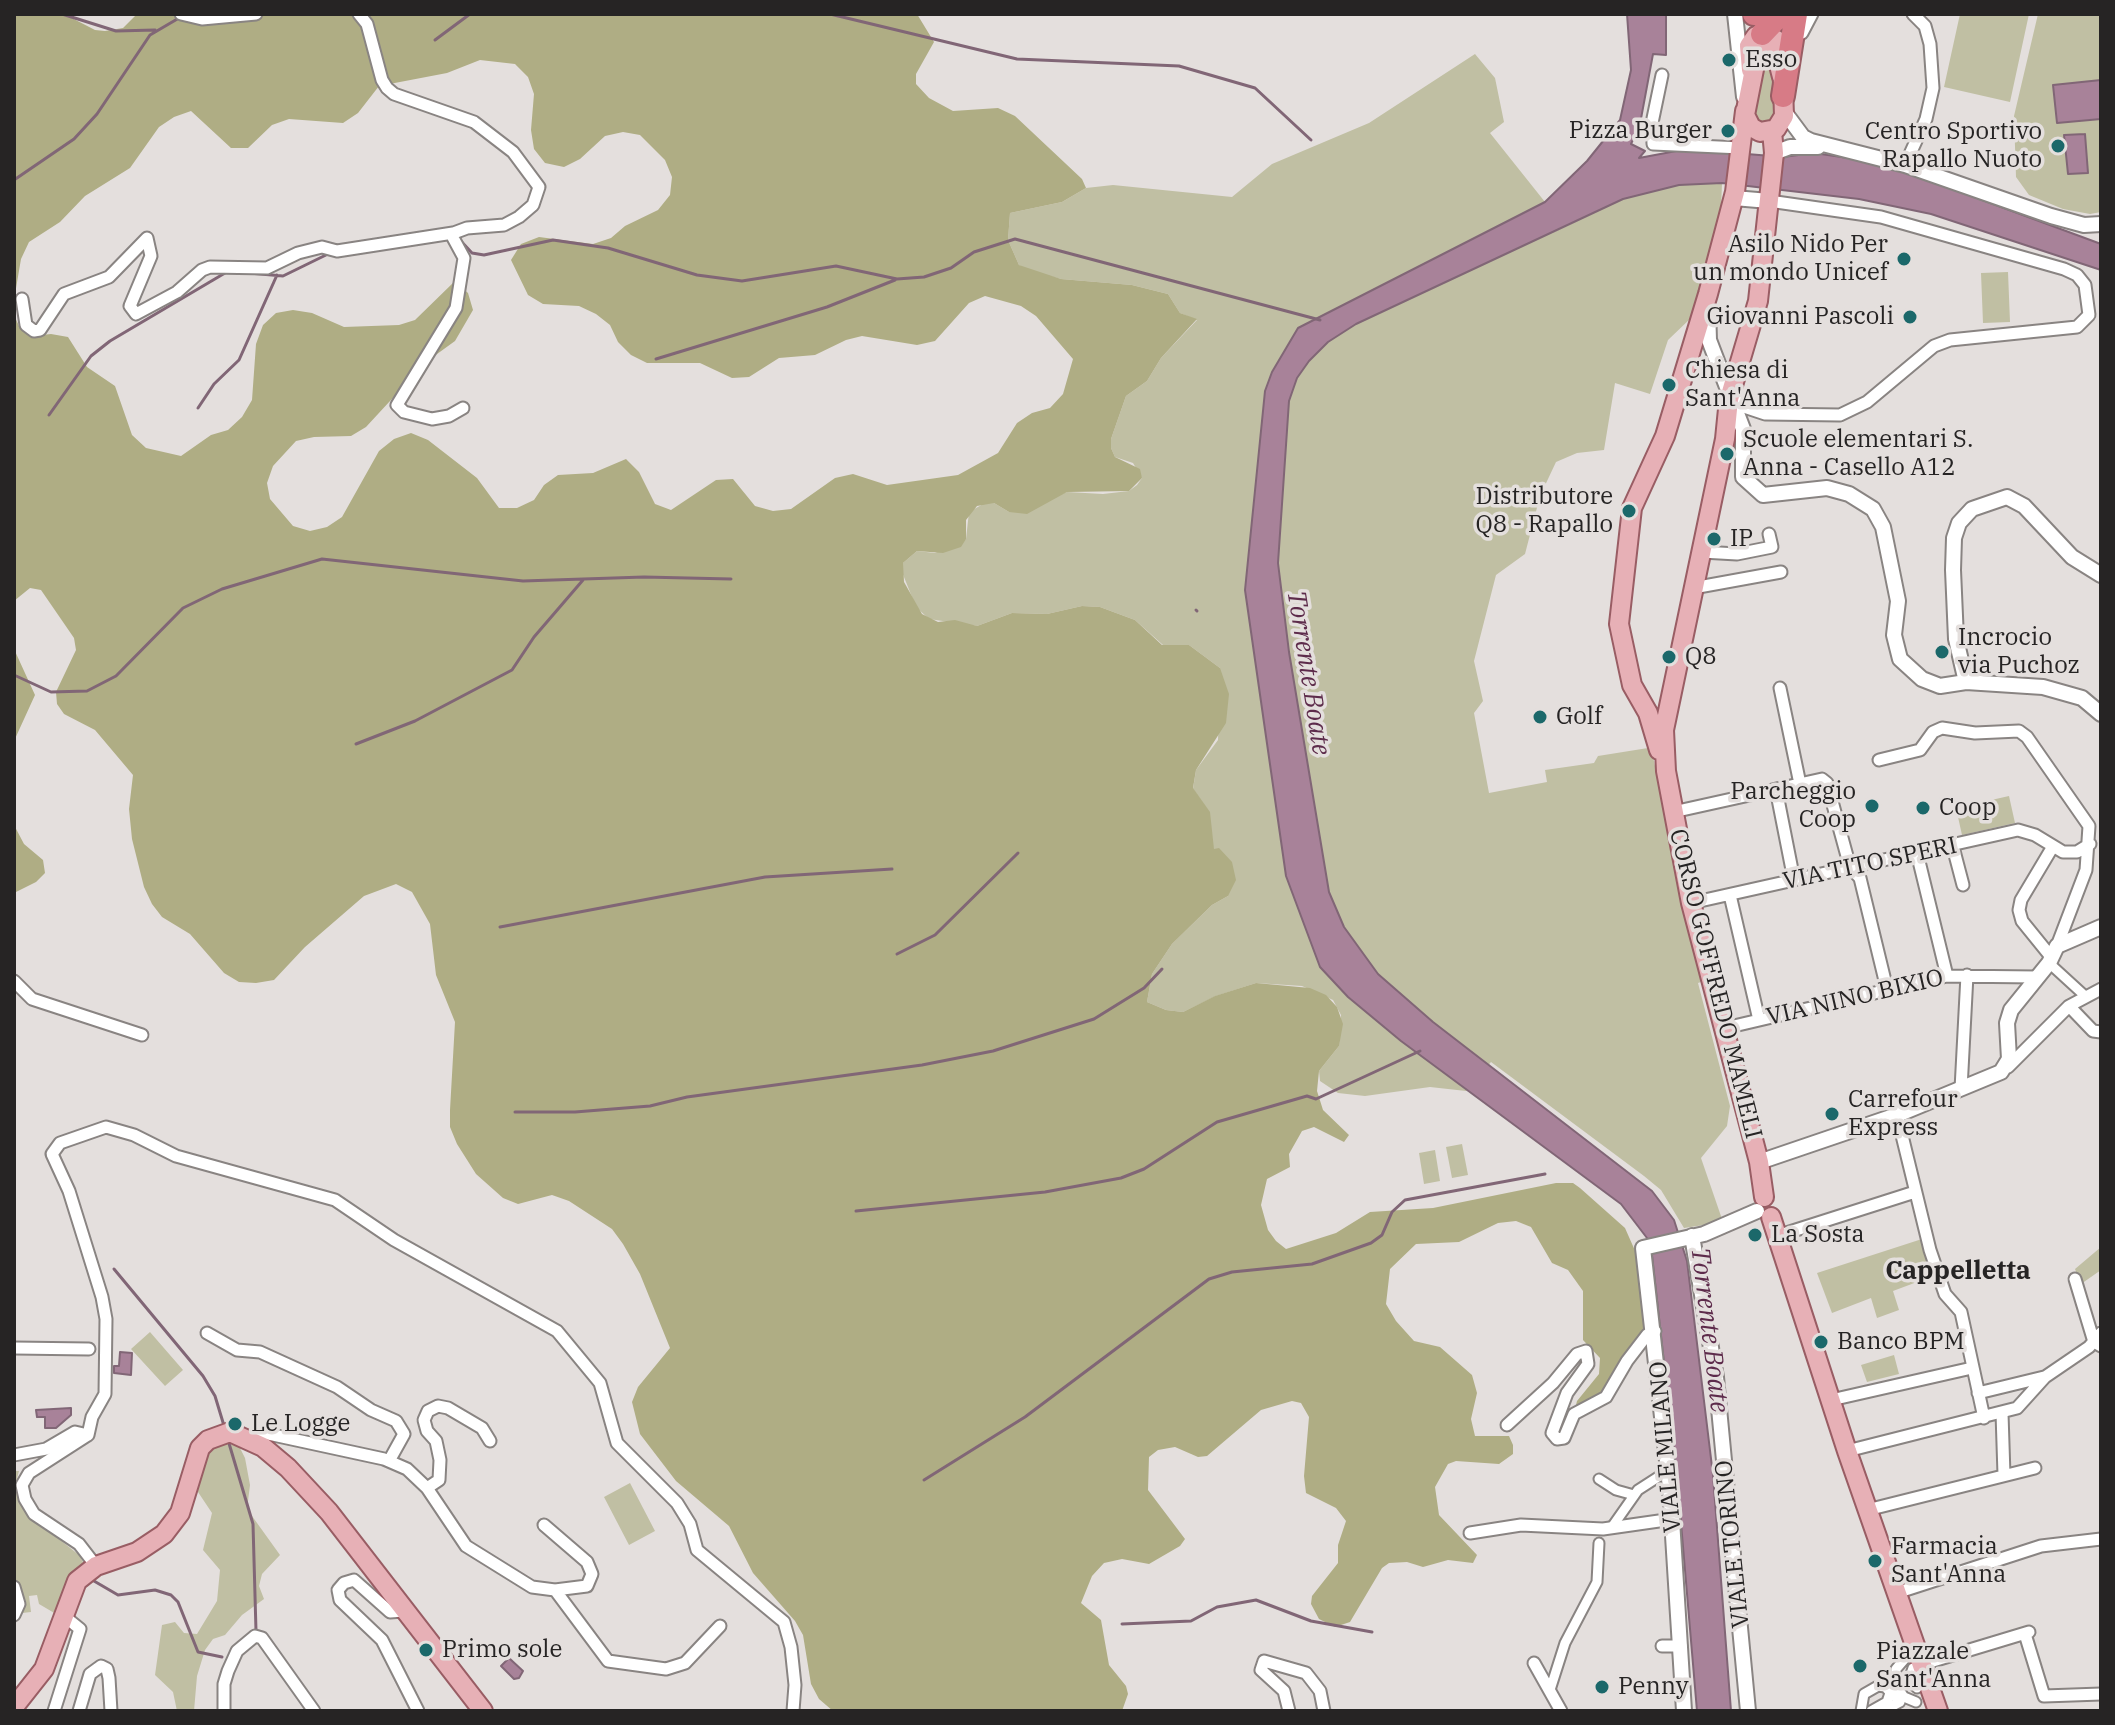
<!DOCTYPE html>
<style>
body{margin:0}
#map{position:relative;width:2115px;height:1725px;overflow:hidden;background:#e4dfdd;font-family:"IBM Plex Serif",serif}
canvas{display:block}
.frame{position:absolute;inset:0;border:16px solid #262424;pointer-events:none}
</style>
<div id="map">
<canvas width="2115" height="1725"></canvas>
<div class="frame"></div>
</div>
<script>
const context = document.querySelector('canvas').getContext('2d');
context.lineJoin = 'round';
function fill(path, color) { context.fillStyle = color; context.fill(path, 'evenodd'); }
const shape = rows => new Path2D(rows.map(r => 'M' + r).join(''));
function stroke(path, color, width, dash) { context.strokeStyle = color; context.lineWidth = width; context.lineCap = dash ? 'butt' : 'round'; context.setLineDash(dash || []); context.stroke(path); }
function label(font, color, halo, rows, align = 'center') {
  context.font = font + ' "IBM Plex Serif",serif'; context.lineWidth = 7; context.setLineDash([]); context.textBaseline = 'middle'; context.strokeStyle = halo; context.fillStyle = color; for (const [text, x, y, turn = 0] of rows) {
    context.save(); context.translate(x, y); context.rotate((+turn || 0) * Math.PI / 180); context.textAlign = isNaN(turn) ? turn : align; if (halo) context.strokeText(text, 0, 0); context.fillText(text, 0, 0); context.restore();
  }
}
fill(shape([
 [1960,14,2029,14,2010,102,1944,87],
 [2038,14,2101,14,2101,212,2090,214,2063,209,2029,195,2016,177,2014,116],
 [1763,53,1777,59,1773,117,1769,124,1758,123,1754,112],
 [1475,54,1495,78,1504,122,1490,133,1545,202,1554,232,1623,199,1679,185,1722,183,1721,209,1691,318,1668,340,1650,394,1615,383,1604,450,1577,453,1556,462,1540,496,1525,554,1496,575,1474,661,1483,701,1474,713,1489,793,1547,782,1545,770,1594,763,1598,756,1648,748,1652,752,1701,982,1698,983,1730,1106,1727,1126,1701,1158,1723,1222,1684,1228,1661,1190,1644,1176,1491,1062,1466,1091,1430,1087,1365,1096,1338,1093,1320,1081,1319,1071,1339,1046,1341,1015,1333,1000,1302,986,1256,983,1216,996,1183,1012,1166,1010,1147,1002,1152,974,1172,944,1212,905,1228,896,1211,840,1209,812,1193,789,1196,770,1218,740,1220,668,1189,645,1163,645,1135,620,1100,607,1082,606,1047,614,1012,613,977,626,929,619,916,607,902,572,903,563,917,551,935,553,966,539,969,512,985,503,994,503,1009,512,1067,492,1103,494,1129,491,1137,485,1142,478,1133,463,1115,457,1111,448,1111,439,1126,396,1147,381,1161,358,1197,320,1180,313,1168,294,1132,285,1061,279,1026,270,1019,265,1008,240,1010,213,1062,202,1086,188,1113,185,1232,197,1272,164,1369,123],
 [2008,272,2010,322,1983,323,1981,273],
 [2009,796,2015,823,1962,835,1956,808],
 [1462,1144,1468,1175,1452,1178,1446,1147],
 [1435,1150,1440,1181,1424,1184,1419,1153],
 [1922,1239,1933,1276,1893,1291,1899,1310,1877,1318,1871,1298,1832,1313,1817,1273],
 [2101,1247,2101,1270,2081,1284,2075,1269],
 [150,1332,183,1370,165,1386,131,1349],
 [1894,1355,1899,1374,1867,1382,1861,1365],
 [227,1444,239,1446,245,1458,250,1485,247,1509,280,1555,262,1574,259,1586,264,1599,242,1615,225,1635,213,1639,205,1650,197,1676,194,1711,177,1711,173,1692,155,1675,162,1625,175,1622,184,1633,197,1634,217,1601,220,1570,203,1550,212,1513,198,1492,195,1480,204,1455,214,1446],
 [14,1471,19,1471,16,1482,25,1512,79,1555,84,1564,64,1587,56,1614,39,1604,37,1595,29,1596,31,1612,22,1613,23,1598,14,1578],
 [630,1483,655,1531,629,1545,604,1497]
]), '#c0bfa3');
fill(shape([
 [14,14,64,14,95,30,105,31,123,28,137,14,917,14,934,42,916,74,916,84,929,98,953,111,998,108,1015,116,1082,179,1086,188,1062,202,1010,213,1008,240,1019,265,1061,279,1132,285,1168,294,1180,313,1197,319,1161,358,1147,381,1126,396,1111,439,1111,448,1115,457,1140,469,1142,478,1129,491,1067,492,1027,514,1009,512,994,503,977,506,966,520,966,539,961,547,943,553,917,551,903,563,904,582,922,614,938,622,955,620,977,626,1012,613,1047,614,1082,606,1100,607,1135,620,1162,645,1189,645,1220,668,1229,694,1226,723,1196,770,1193,788,1210,812,1214,849,1219,848,1232,862,1236,880,1228,896,1212,905,1172,944,1152,974,1147,1002,1166,1010,1183,1012,1215,996,1256,983,1310,988,1326,995,1337,1007,1343,1024,1339,1046,1319,1071,1317,1091,1323,1110,1349,1135,1344,1142,1314,1127,1302,1131,1289,1154,1290,1167,1267,1179,1261,1205,1268,1230,1276,1241,1286,1249,1336,1233,1370,1212,1433,1208,1556,1183,1573,1183,1580,1188,1625,1228,1640,1262,1646,1333,1596,1409,1580,1416,1575,1409,1577,1401,1599,1374,1600,1358,1583,1340,1583,1291,1568,1270,1552,1263,1531,1227,1516,1221,1498,1223,1459,1242,1416,1244,1390,1269,1386,1304,1396,1321,1414,1341,1440,1347,1472,1375,1477,1393,1471,1419,1475,1436,1509,1436,1513,1445,1513,1454,1499,1464,1456,1461,1448,1464,1435,1487,1439,1515,1477,1555,1473,1563,1448,1560,1423,1567,1407,1562,1389,1563,1382,1568,1350,1622,1335,1627,1319,1619,1311,1604,1312,1596,1338,1563,1338,1545,1346,1521,1336,1508,1306,1493,1304,1476,1309,1417,1301,1403,1292,1401,1261,1410,1207,1456,1198,1457,1175,1447,1158,1450,1149,1457,1148,1490,1185,1539,1180,1546,1149,1564,1122,1559,1104,1563,1092,1576,1081,1603,1101,1620,1109,1665,1126,1686,1128,1694,1122,1711,833,1711,819,1699,811,1684,803,1635,795,1621,753,1573,729,1526,676,1481,640,1434,632,1402,638,1387,670,1348,640,1274,623,1244,612,1229,569,1201,552,1195,518,1204,503,1198,476,1174,457,1144,450,1127,450,1110,455,1022,436,975,430,924,412,892,396,884,364,896,305,947,274,980,256,983,239,982,224,973,190,934,162,917,152,904,144,887,132,839,129,809,133,775,95,730,64,714,57,704,56,692,76,650,74,638,41,590,30,588,14,601,14,315,19,326,33,336,51,334,68,337,87,367,115,386,132,435,146,448,181,456,211,435,228,430,242,417,252,400,256,344,263,325,276,313,293,310,312,313,344,327,399,325,415,320,455,281,468,293,473,310,455,341,426,362,366,427,351,436,314,437,296,441,273,466,267,483,270,499,293,526,310,531,327,527,342,517,379,451,394,439,411,433,428,440,477,478,499,508,517,508,534,500,544,485,558,475,593,473,626,459,639,472,655,504,671,510,716,480,733,479,755,506,773,511,791,509,835,478,853,474,887,485,958,475,998,453,1017,423,1032,413,1050,408,1063,394,1073,359,1036,316,1021,306,985,296,969,303,935,341,917,345,862,336,846,340,815,355,779,358,749,377,732,378,700,363,647,363,631,355,618,342,610,325,596,314,579,306,543,304,528,295,511,260,521,244,539,237,593,244,611,238,625,226,658,210,670,195,672,177,665,160,640,135,623,132,605,136,580,159,564,167,545,163,534,149,531,130,534,94,528,77,515,64,480,60,447,73,379,86,358,113,343,123,289,119,272,125,248,148,231,148,191,111,174,117,159,127,130,168,85,196,60,222,29,242,21,259,14,300],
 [14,649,35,695,14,741],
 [14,825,24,844,43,860,45,873,36,882,14,893]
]), '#afad84');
const water = shape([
 [1627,14,1666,14,1666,55,1653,54,1640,124,1631,144,1645,151,1639,158,1687,149,1783,157,1814,153,1862,160,1896,168,2101,244,2101,270,1931,214,1859,199,1722,183,1679,185,1623,199,1356,324,1328,342,1309,361,1297,378,1289,401,1278,563,1289,652,1329,892,1344,927,1378,974,1433,1022,1652,1191,1674,1220,1687,1261,1713,1475,1731,1711,1697,1711,1678,1488,1652,1255,1647,1238,1621,1204,1401,1041,1348,997,1320,967,1286,876,1245,590,1265,391,1272,372,1298,328,1545,202,1587,161,1620,120,1631,70,1627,14],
 [2101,80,2101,119,2057,123,2053,85,2101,80],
 [2085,134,2088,173,2068,174,2064,135,2085,134],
 [120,1352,132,1353,131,1375,114,1373,114,1366,119,1366,120,1352],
 [71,1408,71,1415,56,1428,45,1428,45,1417,37,1417,36,1410,71,1408],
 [509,1658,523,1671,519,1678,514,1679,501,1666,509,1658]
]);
fill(water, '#a88299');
stroke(water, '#816676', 2);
stroke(shape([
 [62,14,116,31,155,30],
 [830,14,1017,59,1179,66,1255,88,1311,140],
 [435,40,470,14],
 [14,180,74,139,97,114,150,35,179,18],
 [459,239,472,253,484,255,553,240,608,248,697,275,742,281,836,266,897,279,924,277,951,268,974,252,1015,239,1320,320],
 [361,242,425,232],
 [249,273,283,276,328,254],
 [656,359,827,307,895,280],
 [198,408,214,384,239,360,277,275],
 [49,415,91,356,110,341,225,273],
 [1196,610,1197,611],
 [14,675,51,692,87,691,116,676,183,608,222,589,322,559,523,581,644,577,731,579],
 [356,744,415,721,512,670,534,637,583,580],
 [500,927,765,877,892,869],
 [897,954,935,935,1018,853],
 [515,1112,575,1112,650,1106,687,1097,922,1065,993,1051,1094,1019,1144,988,1162,969],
 [856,1211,1045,1192,1121,1178,1144,1169,1217,1122,1307,1096,1316,1099,1420,1051],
 [114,1269,203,1376,215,1396,225,1429],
 [228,1440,253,1524,256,1631],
 [924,1480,1025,1417,1209,1279,1232,1272,1312,1264,1371,1243,1382,1235,1392,1212,1405,1200,1545,1174],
 [94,1581,118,1595,155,1590,171,1595,178,1602,198,1652,222,1657],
 [1122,1624,1191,1621,1217,1607,1256,1600,1311,1621,1372,1632]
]), '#816676', 3);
const pedestrian = shape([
 [2049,963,2084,995],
 [1599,1479,1616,1490,1634,1495],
 [1612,1527,1638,1490,1669,1470],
 [1909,1654,1896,1669,1895,1684,1904,1697,1916,1702],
 [1913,1668,1909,1680,1917,1688],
 [1550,1690,1565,1643,1597,1582,1599,1543],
 [1861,1711,1864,1694,1878,1686,1885,1687,1900,1702,1883,1711],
 [1871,1711,1887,1702,1891,1690]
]);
const minor = shape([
 [181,14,202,19,256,14],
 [359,14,367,24,382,80,387,88,394,94,474,122,513,152,539,187,533,205,519,217,504,225,467,228,451,234,464,258,456,308,397,405,404,412,432,419,449,416,463,408],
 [1802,33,1812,14],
 [1662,75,1652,123,1653,144,1741,148],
 [1905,165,1926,119,1933,88,1930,44,1925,26,1913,14],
 [22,299,26,325,34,331,40,330,64,294,109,277,147,238,151,256,130,306,136,314,177,292,202,270,210,267,267,268,298,253,322,247,337,251,453,233],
 [1735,393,1744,407,1765,414,1840,415,1867,402,1934,346,1950,340,2077,327,2089,315,2085,285,2077,275,2064,269,1881,217,1769,201],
 [1702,552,1737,554,1772,547,1769,534],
 [1693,588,1781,572],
 [1780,688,1800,784],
 [1879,760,1920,750,1933,732,1942,728,1975,733,2019,731,2027,737,2089,826,2086,870,2057,946],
 [1776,789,1794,880],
 [1673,812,1822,779,1827,783,1850,867,1860,878,1887,989],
 [1953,847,1963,885],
 [2052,848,2021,900,2019,910,2022,921,2052,958],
 [1917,853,1947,976],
 [1730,895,1759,1020],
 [1691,903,2018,830,2035,835,2063,852,2077,852,2090,844],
 [14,981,32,999,142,1035],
 [2069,1006,2093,1031,2101,1032],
 [1721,1029,1947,976,2037,977],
 [2008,1067,2069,1006,2101,989],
 [1961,1089,1967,975],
 [1897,1115,1930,1250,1945,1294,1961,1312,1984,1418],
 [1777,1236,1915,1192],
 [2075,1279,2094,1342,2101,1346],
 [207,1333,237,1350,260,1352,337,1387,371,1410,396,1421,404,1434,389,1461],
 [14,1348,89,1349],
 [1978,1393,2044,1377],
 [1831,1400,1972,1368],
 [2002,1413,2004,1475],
 [1507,1425,1553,1383,1577,1354,1586,1351,1588,1364,1567,1393,1552,1433,1557,1439,1564,1438,1574,1414,1606,1397,1627,1361,1647,1335,1655,1331],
 [251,1439,264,1433,384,1459,407,1469,427,1488,466,1546,532,1587,555,1590,587,1586,592,1574,587,1562,544,1525],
 [1847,1451,2017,1408,2045,1377,2089,1347,2101,1333],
 [14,1455,46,1449,75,1432,88,1435],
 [427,1488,439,1480,440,1460,436,1441,427,1431,424,1420,428,1411,438,1406,448,1408,482,1428,490,1441],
 [1867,1510,2035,1468],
 [1470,1533,1521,1525,1603,1529,1673,1519],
 [96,1566,79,1544,34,1514,25,1499,22,1485,29,1473,88,1435,92,1417,105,1394,106,1319,102,1297,69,1191,52,1154,60,1143,106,1127,134,1135,176,1156,335,1200,394,1240,557,1331,600,1383,617,1443,677,1503,690,1524,697,1550,784,1622,791,1647,795,1685,793,1711],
 [14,1587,19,1604,14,1615],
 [555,1590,608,1661,666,1669,685,1663,720,1626],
 [1896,1593,2041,1546,2101,1539],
 [403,1611,390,1612,354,1580,344,1583,338,1590,340,1600,382,1640,418,1711],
 [2025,1634,2044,1696,2101,1694],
 [1662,1646,1681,1646],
 [1534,1663,1561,1711],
 [1923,1664,2029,1632],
 [54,1711,80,1629,64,1616],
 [79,1711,90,1674,101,1666,107,1669,109,1678,111,1711],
 [224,1711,224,1684,228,1671,237,1651,255,1636,262,1638,314,1711],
 [1289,1711,1284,1691,1261,1670,1264,1661,1306,1673,1320,1691,1324,1711]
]);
const tertiary = shape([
 [1735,14,1744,97],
 [1783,110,1803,137,1811,141,1905,165,2051,216,2084,225,2101,224],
 [1774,153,1790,147,1818,147],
 [1734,198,1769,201],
 [1708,307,1709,340,1743,429,1743,477,1763,495,1827,488,1849,494,1873,509,1883,527,1898,601,1894,635,1900,659,1922,679,1940,686,1966,682,2043,687,2082,698,2101,714],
 [1966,682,1956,639,1953,570,1954,538,1959,523,1972,509,2007,497,2024,506,2072,557,2101,575],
 [1759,1162,1897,1115,2001,1072,2009,1059,2007,1023,2011,1010,2049,963,2057,946,2101,927],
 [1692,1236,1716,1377,1748,1711],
 [1684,1711,1670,1488,1643,1248,1704,1234,1757,1211]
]);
const primary = shape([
 [1751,70,1749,46,1756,36,1762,34,1777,40,1782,54,1784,116,1776,129,1760,132,1751,127,1745,115,1758,49,1765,46,1775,50,1782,77],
 [1659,750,1648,713,1632,685,1619,624,1632,508,1665,436,1708,294,1735,192,1745,111],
 [1764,1197,1759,1162,1691,903,1666,771,1664,730,1725,439,1729,399,1758,301,1774,153,1772,131],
 [1771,1217,1847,1451,1938,1711],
 [14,1707,44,1669,77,1581,96,1566,137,1552,164,1534,180,1513,200,1448,208,1440,230,1432,263,1447,288,1468,329,1512,483,1711]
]);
const motorway = shape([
 [1754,14,1760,14],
 [1762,34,1781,14],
 [1783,96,1796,14]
]);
stroke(pedestrian, '#898482', 13);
stroke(minor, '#898482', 15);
stroke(tertiary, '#898482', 18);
stroke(primary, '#995d64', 22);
stroke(motorway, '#995d64', 26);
stroke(pedestrian, '#fff', 9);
stroke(minor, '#fff', 11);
stroke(tertiary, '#fff', 14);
stroke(primary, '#e7b0b6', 18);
stroke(motorway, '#d77b86', 22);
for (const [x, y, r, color] of [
 [1729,60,8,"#1b686a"],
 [1728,131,8,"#1b686a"],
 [2058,146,8,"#1b686a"],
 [1904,259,8,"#1b686a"],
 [1910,317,8,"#1b686a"],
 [1669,385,8,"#1b686a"],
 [1727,454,8,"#1b686a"],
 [1629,511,8,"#1b686a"],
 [1714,539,8,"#1b686a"],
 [1942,652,8,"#1b686a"],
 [1669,657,8,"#1b686a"],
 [1540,717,8,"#1b686a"],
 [1872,806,8,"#1b686a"],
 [1923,808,8,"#1b686a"],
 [1832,1114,8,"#1b686a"],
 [1755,1235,8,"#1b686a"],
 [1821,1342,8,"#1b686a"],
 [235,1424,8,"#1b686a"],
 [1875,1561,8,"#1b686a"],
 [426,1650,8,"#1b686a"],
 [1860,1666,8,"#1b686a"],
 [1602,1687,8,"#1b686a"]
]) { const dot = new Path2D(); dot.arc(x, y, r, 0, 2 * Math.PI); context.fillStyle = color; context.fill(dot); stroke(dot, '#e4dfdd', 3); }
label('24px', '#262424', '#e4dfdd', [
 ["Esso",1745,60],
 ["Pizza Burger",1712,131,"right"],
 ["Centro Sportivo",2042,132,"right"],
 ["Rapallo Nuoto",2042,160,"right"],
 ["Asilo Nido Per",1888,245,"right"],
 ["un mondo Unicef",1888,273,"right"],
 ["Giovanni Pascoli",1894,317,"right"],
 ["Chiesa di",1685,371],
 ["Sant'Anna",1685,399],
 ["Scuole elementari S.",1743,440],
 ["Anna - Casello A12",1743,468],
 ["Distributore",1613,497,"right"],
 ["Q8 - Rapallo",1613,525,"right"],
 ["IP",1730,539],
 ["Incrocio",1958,638],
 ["via Puchoz",1958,666],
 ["Q8",1685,657],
 ["Golf",1556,717],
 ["Parcheggio",1856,792,"right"],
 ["Coop",1856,820,"right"],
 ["Coop",1939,808],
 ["Carrefour",1848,1100],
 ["Express",1848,1128],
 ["La Sosta",1771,1235],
 ["Banco BPM",1837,1342],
 ["Le Logge",251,1424],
 ["Farmacia",1891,1547],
 ["Sant'Anna",1891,1575],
 ["Primo sole",442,1650],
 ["Piazzale",1876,1652],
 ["Sant'Anna",1876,1680],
 ["Penny",1618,1687]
], 'left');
label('24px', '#262424', '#e4dfdd', [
 ["VIA TITO SPERI",1870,864,-12],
 ["CORSO GOFFREDO MAMELI",1715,984,76],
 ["VIA NINO BIXIO",1855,998,-13],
 ["VIALE MILANO",1666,1447,-95],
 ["VIALE TORINO",1733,1544,-96]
]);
label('italic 26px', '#5d2b4b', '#e4dfdd', [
 ["Torrente Boate",1308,673,81],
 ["Torrente Boate",1709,1330,83]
]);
label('bold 26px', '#262424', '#e4dfdd', [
 ["Cappelletta",1958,1271]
]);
</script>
